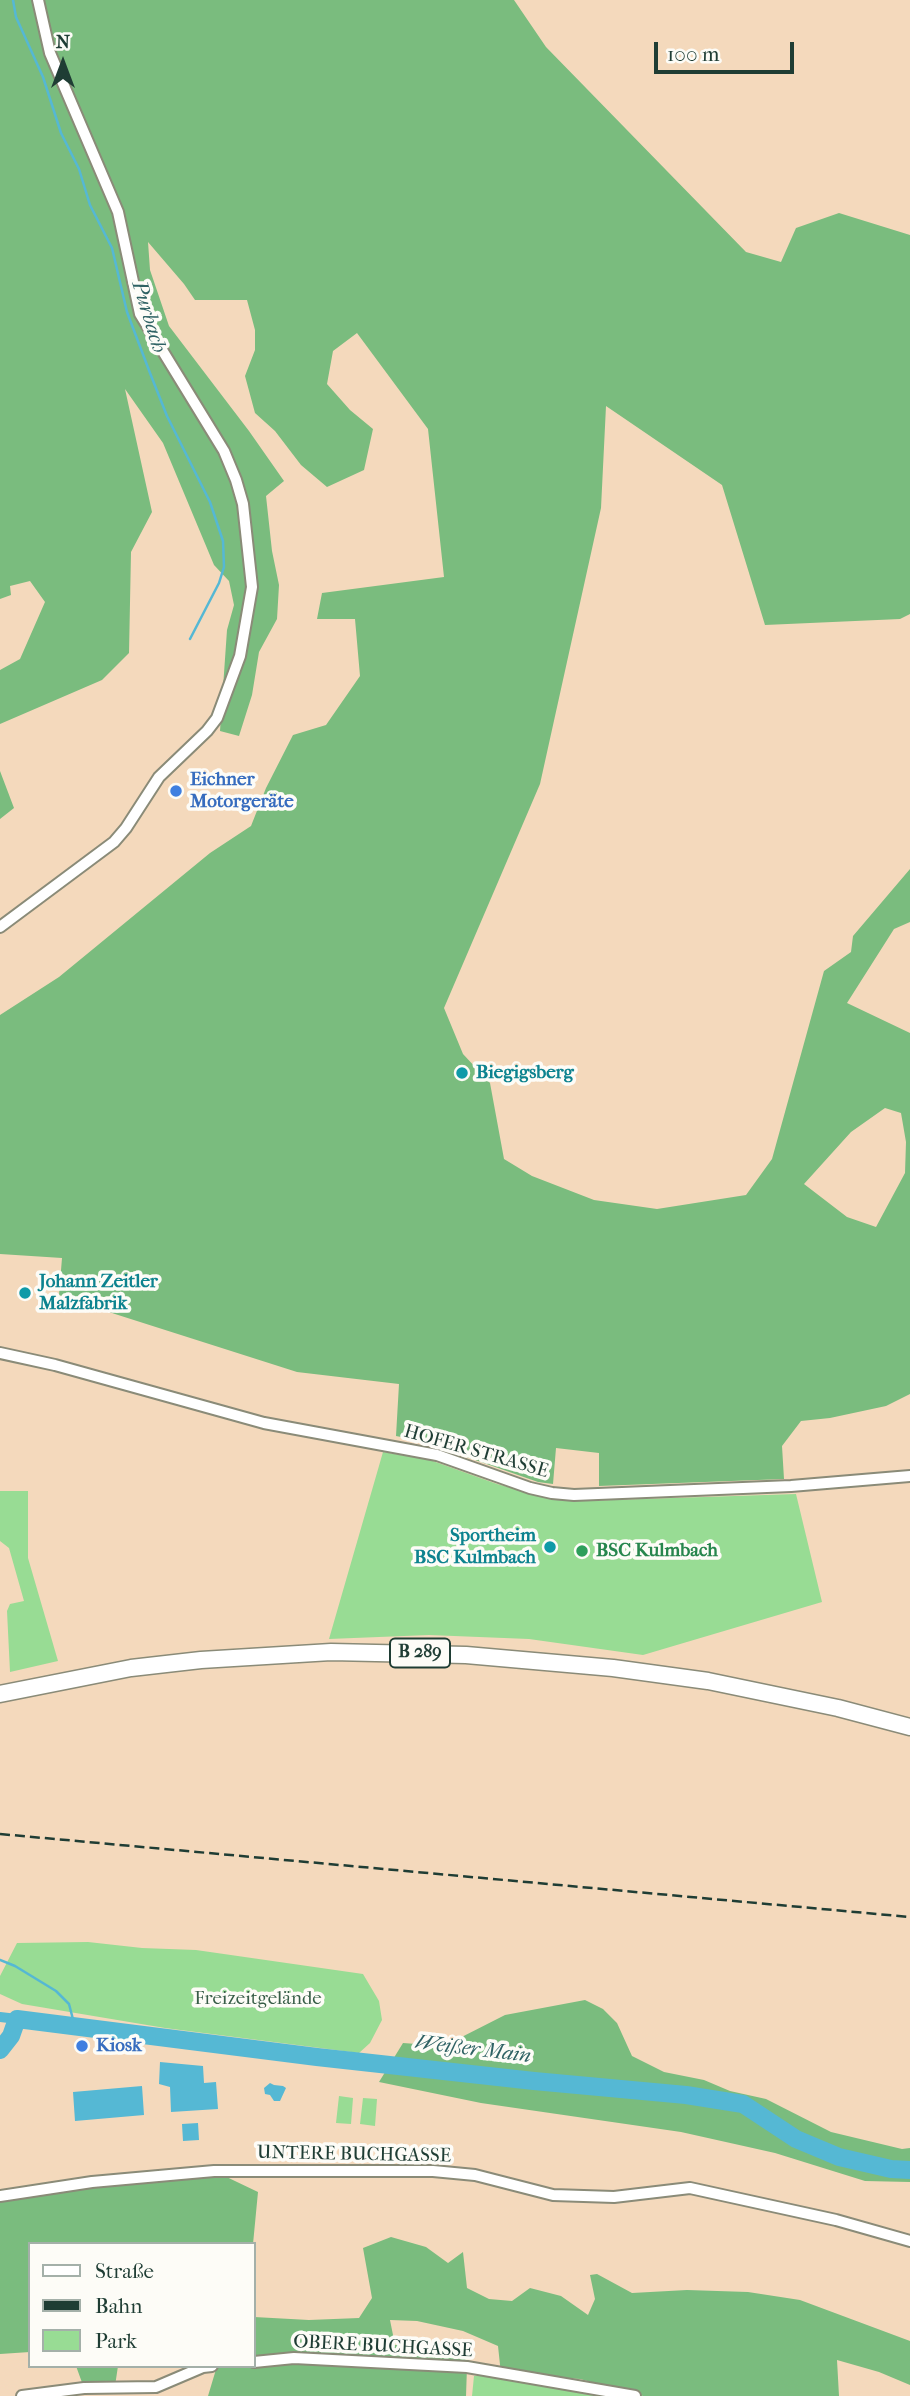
<!DOCTYPE html>
<meta charset="utf-8">
<style>
body{margin:0}
#map{position:relative;width:910px;height:2396px;overflow:hidden;background:#f4d9bc;font-family:"IM FELL French Canon",serif}
canvas{display:block}
.legend{position:absolute;left:28px;top:2242px;width:228px;height:126px;box-sizing:border-box;background:#fdfcf7;border:2px solid #a4b0a9;margin:0;padding:9px 12px;list-style:none;font-size:21px;color:#1f3d34}
.legend li{display:flex;align-items:center;gap:14px;height:35px}
.legend b{width:35px;border:2px solid #a4b0a9}
.north{position:absolute;left:28px;top:28px;width:70px;height:70px;-webkit-text-stroke:5px #fdfcf7;paint-order:stroke;rotate:0deg;font-size:19px;font-weight:700;line-height:28px;text-align:center;color:#1f3d34}
.north::after{content:'';display:block;margin:auto;width:24px;height:32px;background:#1f3d34;clip-path:polygon(50% 0,100% 100%,50% 72%,0 100%)}
.scale{position:absolute;left:654px;top:42px;width:140px;height:32px;box-sizing:border-box;border:4px solid #1f3d34;border-top:0;padding-left:9px;font-size:21px;line-height:24px;white-space:nowrap;color:#1f3d34;-webkit-text-stroke:5px #fdfcf7;paint-order:stroke}
</style>
<div id="map">
<canvas width="910" height="2396"></canvas>
<ul class="legend">
<li><b style="height:9px;background:#fff"></b>Straße</li>
<li><b style="height:9px;background:#1f3d34"></b>Bahn</li>
<li><b style="height:19px;background:#98dc94"></b>Park</li>
</ul>
<div class="north">N</div>
<div class="scale">100 m</div>
</div>
<script>
const context = document.querySelector('canvas').getContext('2d');
context.lineJoin = 'round';
function fill(path, color) { context.fillStyle = color; context.fill(path, 'evenodd'); }
const shape = rows => new Path2D(rows.map(r => 'M' + r).join(''));
function stroke(path, color, width, dash) { context.strokeStyle = color; context.lineWidth = width; context.lineCap = dash ? 'butt' : 'round'; context.setLineDash(dash || []); context.stroke(path); }
function label(font, color, halo, rows, align = 'center') {
  context.font = font + ' "IM FELL French Canon",serif'; context.lineWidth = 7; context.setLineDash([]); context.textBaseline = 'middle'; context.strokeStyle = halo; context.fillStyle = color; for (const [text, x, y, turn = 0] of rows) {
    context.save(); context.translate(x, y); context.rotate((+turn || 0) * Math.PI / 180); context.textAlign = isNaN(turn) ? turn : align; if (halo) context.strokeText(text, 0, 0); context.fillText(text, 0, 0); context.restore();
  }
}
fill(shape([
 [383,1452,430,1460,497,1484,551,1499,581,1501,796,1494,822,1602,643,1655,529,1639,429,1635,329,1639],
 [0,1491,28,1491,28,1558,58,1661,10,1672,7,1611,10,1604,24,1601,9,1548,0,1541],
 [88,1942,142,1948,196,1950,363,1974,379,2001,382,2020,370,2043,359,2053,165,2028,22,2004,0,1994,0,1976,17,1943],
 [339,2096,353,2098,351,2124,336,2123],
 [363,2098,377,2099,375,2126,360,2124],
 [501,2374,614,2396,472,2396,474,2376]
]), '#98dc94');
fill(shape([
 [0,0,514,0,546,47,746,252,781,262,796,228,839,213,910,235,910,614,900,619,765,625,722,485,606,406,601,508,540,784,444,1008,463,1054,490,1083,504,1159,532,1176,594,1200,657,1209,746,1195,772,1159,824,971,851,952,853,936,910,869,910,922,894,929,847,1003,910,1033,910,1394,886,1406,830,1418,801,1421,782,1446,784,1479,599,1486,599,1453,556,1448,553,1484,538,1482,421,1441,396,1436,399,1384,297,1372,115,1314,59,1295,62,1258,0,1254,0,1015,59,977,210,853,251,826,266,788,293,735,326,725,360,676,355,619,317,619,322,593,444,577,428,429,357,333,333,351,327,384,350,410,373,429,364,470,327,487,301,465,275,431,255,413,245,376,255,350,255,330,247,300,195,300,184,284,148,242,150,270,169,326,249,431,284,481,266,496,272,551,279,585,277,619,259,652,252,695,239,736,220,731,227,630,234,605,229,581,214,565,163,443,125,389,152,512,131,552,129,653,102,680,0,724,0,670,20,659,45,602,30,581,10,586,11,595,0,599],
 [885,1108,901,1113,906,1142,905,1173,876,1227,847,1217,804,1184,851,1132],
 [0,771,14,808,0,819],
 [585,2000,603,2009,617,2023,632,2056,664,2072,704,2080,730,2091,766,2099,831,2132,902,2149,910,2148,910,2182,865,2181,775,2153,681,2132,481,2103,379,2082,403,2043,444,2046,505,2015],
 [214,2171,258,2192,253,2244,30,2244,30,2352,0,2354,0,2196],
 [391,2237,426,2247,448,2263,463,2252,467,2288,489,2299,512,2301,530,2288,561,2296,588,2315,595,2299,590,2275,597,2274,632,2293,687,2290,748,2292,800,2300,910,2341,910,2385,879,2372,837,2360,839,2396,643,2396,580,2379,501,2374,498,2346,463,2331,417,2321,390,2320,395,2345,426,2346,462,2344,467,2367,466,2396,208,2396,217,2366,254,2366,254,2317,309,2320,359,2318,372,2298,363,2248],
 [76,2366,118,2366,115,2386,84,2388]
]), '#7abc7e');
fill(shape([
 [160,2062,203,2066,204,2083,216,2082,218,2109,171,2112,170,2087,159,2084],
 [270,2083,274,2085,283,2086,286,2088,280,2101,274,2101,270,2095,265,2094,264,2088],
 [142,2086,144,2115,75,2121,73,2092],
 [198,2123,199,2140,183,2141,182,2124]
]), '#55b8d4');
stroke(shape([
 [13,0,16,17,43,77,61,133,79,169,90,205,112,248,127,312,150,373,167,416,210,502,223,541,224,567,219,583,190,639],
 [0,1960,15,1966,56,1991,69,2004,75,2027]
]), '#55b8d4', 2.5);
stroke(shape([
 [0,2017,17,2019]
]), '#55b8d4', 10);
stroke(shape([
 [0,2050,11,2036,17,2019,317,2057,534,2081,686,2095,743,2104,796,2139,839,2157,891,2169,910,2170]
]), '#55b8d4', 18);
const minor = shape([
 [0,927,114,842,126,828,159,777,207,731,217,718,240,656,252,587,243,504,236,480,224,451,140,314,118,212,50,53,38,0],
 [0,1353,55,1365,264,1423,437,1455,530,1488,552,1493,574,1495,791,1486,910,1476],
 [0,2196,92,2182,214,2171,433,2171,475,2175,553,2195,614,2197,690,2188,836,2220,910,2241],
 [254,2362,294,2358,467,2367,635,2396],
 [22,2396,84,2388,156,2387,203,2367,212,2366]
]);
const highway = shape([
 [0,1694,131,1668,201,1660,331,1652,466,1655,613,1668,708,1681,838,1708,910,1727]
]);
stroke(minor, '#8a8b78', 14);
stroke(highway, '#8a8b78', 19);
stroke(minor, '#fff', 10);
stroke(highway, '#fff', 16);
stroke(shape([
 [0,1834,910,1917]
]), '#1f3d34', 2.5, [10, 5]);
for (const [x, y, r, color] of [
 [176,791,7,"#3f7fe0"],
 [462,1073,7,"#0f9aa8"],
 [25,1293,7,"#0f9aa8"],
 [550,1547,7,"#0f9aa8"],
 [582,1551,7,"#2e9e5b"],
 [82,2046,7,"#3f7fe0"]
]) { const dot = new Path2D(); dot.arc(x, y, r, 0, 2 * Math.PI); context.fillStyle = color; context.fill(dot); stroke(dot, '#fdfcf7', 2.5); }
for (const [x, y, w] of [
 [420,1653,60]
]) { const box = new Path2D(); box.roundRect(x - w / 2, y - 14.5, w, 29, 5); context.fillStyle = '#fdfcf7'; context.fill(box); stroke(box, '#1f3d34', 2); }
label('bold 18px', '#1f3d34', null, [
 ["B 289",420,1653]
]);
label('bold 19px', '#366cbe', '#fdfcf7', [
 ["Eichner",190,780],
 ["Motorgeräte",190,802],
 ["Kiosk",96,2046]
], 'left');
label('bold 19px', '#0d838f', '#fdfcf7', [
 ["Biegigsberg",476,1073],
 ["Johann Zeitler",39,1282],
 ["Malzfabrik",39,1304],
 ["Sportheim",536,1536,"right"],
 ["BSC Kulmbach",536,1558,"right"]
], 'left');
label('19px', '#1f3d34', '#fdfcf7', [
 ["HOFER STRASSE",476,1452,16],
 ["UNTERE BUCHGASSE",354,2155,1],
 ["OBERE BUCHGASSE",383,2347,3]
]);
label('bold 19px', '#27864d', '#fdfcf7', [
 ["BSC Kulmbach",596,1551]
], 'left');
label('19px', '#375d47', '#fdfcf7', [
 ["Freizeitgelände",258,1999]
]);
label('italic 21px', '#2f6264', '#fdfcf7', [
 ["Purbach",148,317,73],
 ["Weißer Main",473,2050,7]
]);
</script>
